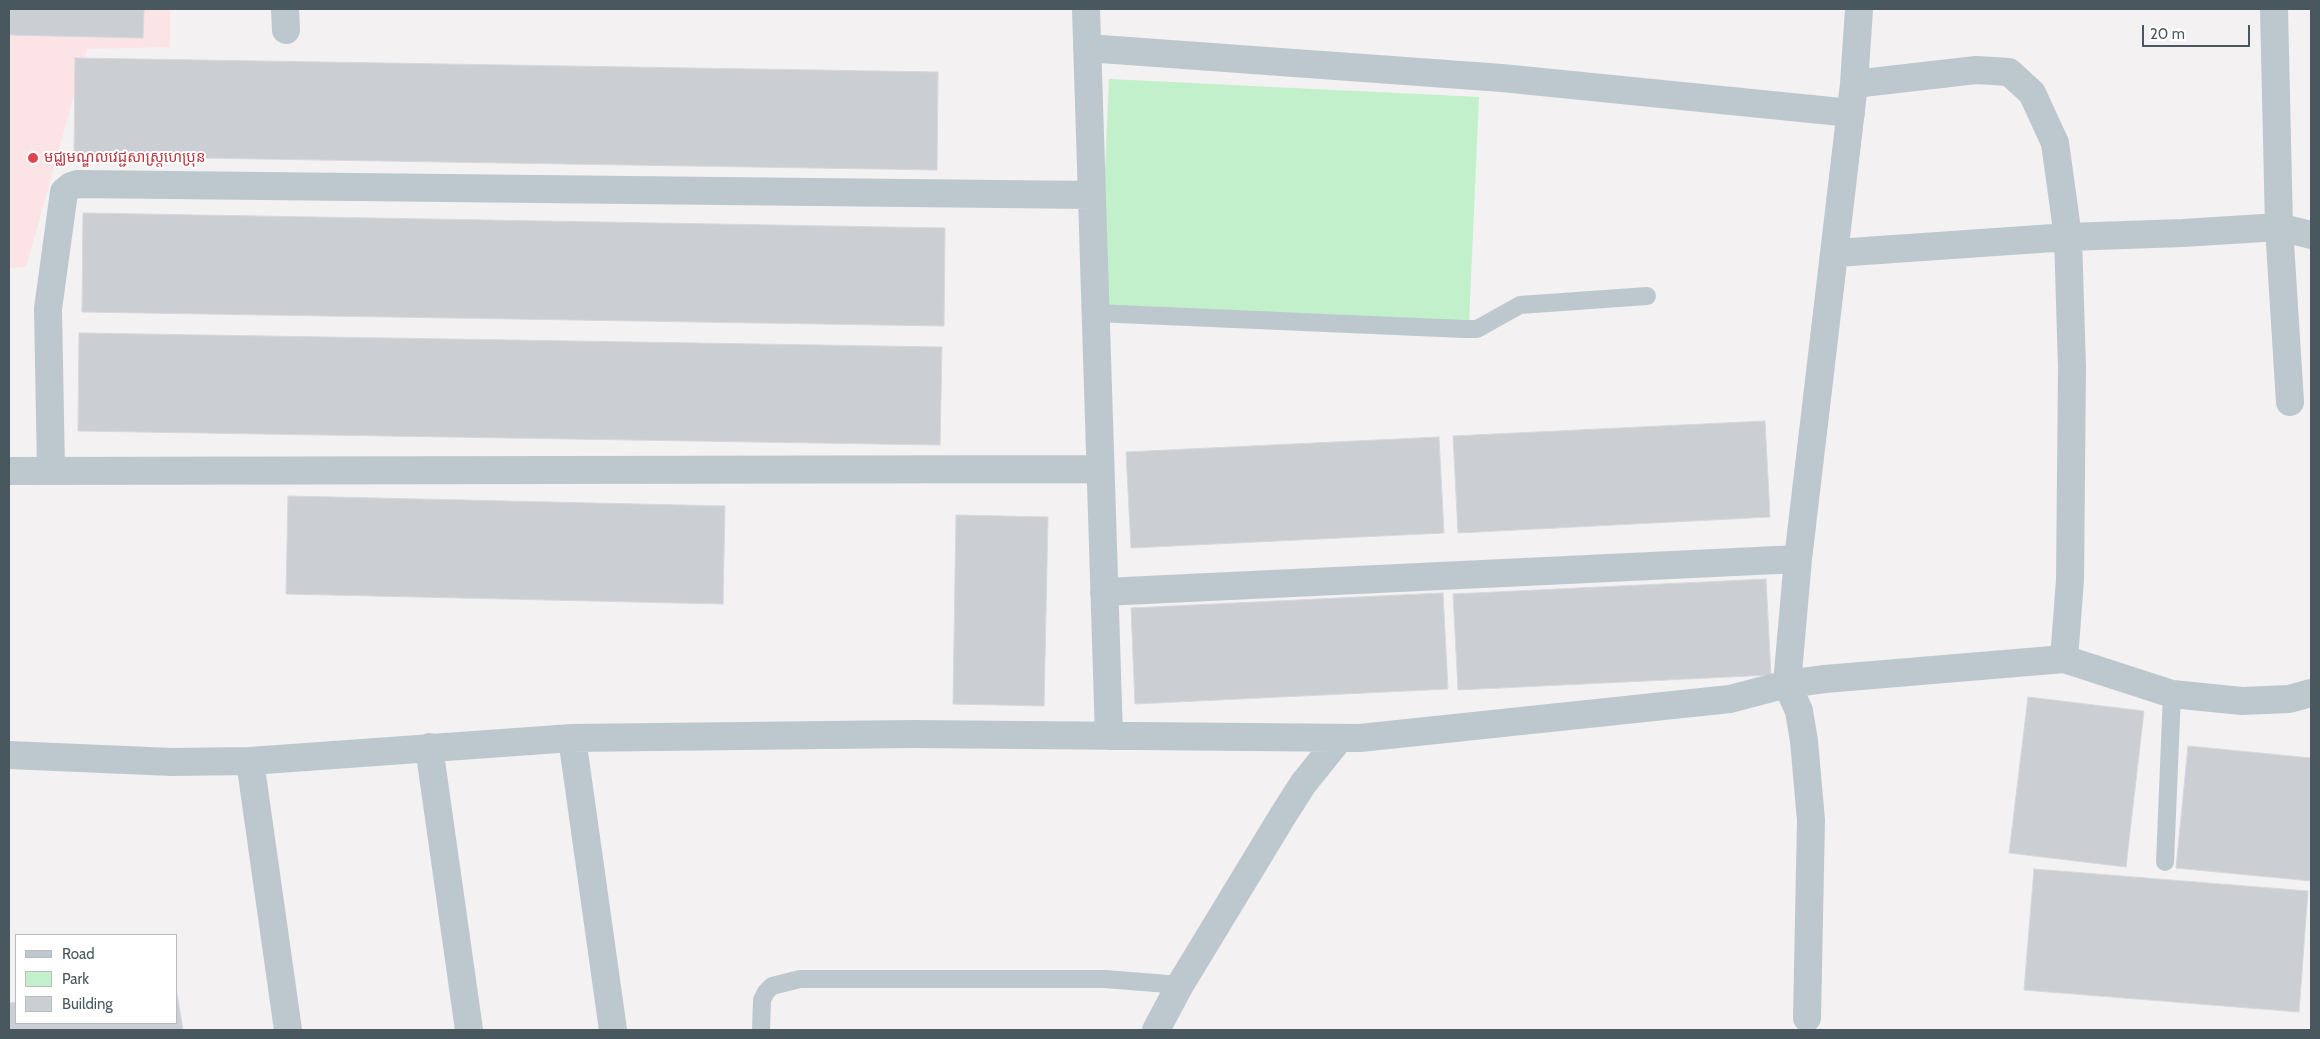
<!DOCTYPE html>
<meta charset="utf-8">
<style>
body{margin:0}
#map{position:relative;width:2320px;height:1039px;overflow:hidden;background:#f3f1f2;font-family:Cabin,sans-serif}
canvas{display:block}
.frame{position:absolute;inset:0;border:10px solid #49585f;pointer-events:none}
.legend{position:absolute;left:15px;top:934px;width:162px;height:90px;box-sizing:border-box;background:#fff;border:1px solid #b6bcbf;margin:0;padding:6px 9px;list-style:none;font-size:15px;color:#49585f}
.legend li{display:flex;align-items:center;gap:10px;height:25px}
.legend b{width:25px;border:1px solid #b6bcbf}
.scale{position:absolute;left:2142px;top:25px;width:108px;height:22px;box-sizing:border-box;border:2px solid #49585f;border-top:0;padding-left:6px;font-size:15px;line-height:18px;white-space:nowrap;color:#49585f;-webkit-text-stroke:4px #fff;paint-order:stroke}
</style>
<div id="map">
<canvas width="2320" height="1039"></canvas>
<div class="frame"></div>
<ul class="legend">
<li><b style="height:6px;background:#bdc8ce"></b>Road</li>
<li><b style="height:14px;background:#c1f0cb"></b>Park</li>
<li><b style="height:14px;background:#cbcfd4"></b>Building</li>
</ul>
<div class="scale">20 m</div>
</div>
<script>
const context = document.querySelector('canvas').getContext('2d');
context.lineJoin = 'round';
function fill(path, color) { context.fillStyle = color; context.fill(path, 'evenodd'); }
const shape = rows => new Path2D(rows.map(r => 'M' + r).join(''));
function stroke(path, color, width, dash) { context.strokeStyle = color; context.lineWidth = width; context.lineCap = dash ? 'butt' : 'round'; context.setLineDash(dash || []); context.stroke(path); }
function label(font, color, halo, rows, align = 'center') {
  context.font = font + ' Cabin,"Noto Sans Khmer",sans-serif'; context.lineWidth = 4; context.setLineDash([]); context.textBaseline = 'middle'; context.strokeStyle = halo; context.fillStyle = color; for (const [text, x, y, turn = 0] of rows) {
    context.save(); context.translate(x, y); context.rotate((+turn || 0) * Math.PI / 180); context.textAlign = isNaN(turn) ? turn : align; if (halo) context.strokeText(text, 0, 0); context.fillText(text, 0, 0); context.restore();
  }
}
fill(shape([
 [9,9,170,9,170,47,87,49,26,267,9,268]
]), '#fce3e5');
fill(shape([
 [1109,79,1479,97,1469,323,1099,306]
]), '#c1f0cb');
const building = shape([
 [9,9,144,9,143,38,9,35,9,9],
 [75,58,938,72,937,170,74,156,75,58],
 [83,213,945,228,944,326,82,312,83,213],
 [79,333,942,347,940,445,78,431,79,333],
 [1765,421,1770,517,1458,533,1453,436,1765,421],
 [1439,437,1444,533,1131,548,1126,452,1439,437],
 [288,496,725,506,723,604,286,594,288,496],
 [956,515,1048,517,1044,706,953,704,956,515],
 [1766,579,1771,675,1458,690,1453,594,1766,579],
 [1443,593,1448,689,1135,704,1131,608,1443,593],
 [2028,697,2144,711,2126,867,2009,853,2028,697],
 [2188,746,2311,758,2311,881,2176,868,2188,746],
 [2034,869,2308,891,2299,1012,2024,990,2034,869],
 [176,987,183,1030,9,1030,9,1003,16,1002,16,1023,176,1023,176,987]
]);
fill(building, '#cbcfd4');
stroke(building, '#d5d8dc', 1);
stroke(shape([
 [1096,313,1464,329,1477,329,1520,305,1647,296],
 [2165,862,2172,694],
 [761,1030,762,1000,766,992,772,986,800,979,1105,979,1180,985]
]), '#bdc8ce', 18);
stroke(shape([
 [285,9,286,30],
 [1086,9,1109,736],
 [2274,9,2279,227,2290,402],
 [1087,48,1502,78,1851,113],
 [1854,84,1976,70,2009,72,2032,93,2055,143,2068,237,2072,368,2070,580,2064,659],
 [1836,253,2068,237,2183,233,2279,227,2311,235],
 [9,471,1100,469],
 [51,471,48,309,64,192,71,186,77,184,1091,195],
 [1104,592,1798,559],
 [572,738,613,1030],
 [429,747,469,1030],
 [9,755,172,762,250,761,572,738,913,734,1360,738,1730,699,1787,684,1825,679,2064,659,2172,694,2242,701,2289,699,2311,693],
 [250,761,288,1030],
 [1807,1018,1811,820,1804,741,1799,711,1787,684,1798,559,1854,84,1859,9],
 [1156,1030,1180,985,1282,817,1303,784,1340,738]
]), '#bdc8ce', 28);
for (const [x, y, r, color] of [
 [33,158,6,"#e0444e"]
]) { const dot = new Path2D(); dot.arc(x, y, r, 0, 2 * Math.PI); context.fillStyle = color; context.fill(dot); stroke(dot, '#fff', 2); }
label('15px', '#be3a42', '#fff', [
 ["មជ្ឈមណ្ឌលវេជ្ជសាស្ត្រហេប្រុន",44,158]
], 'left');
</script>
